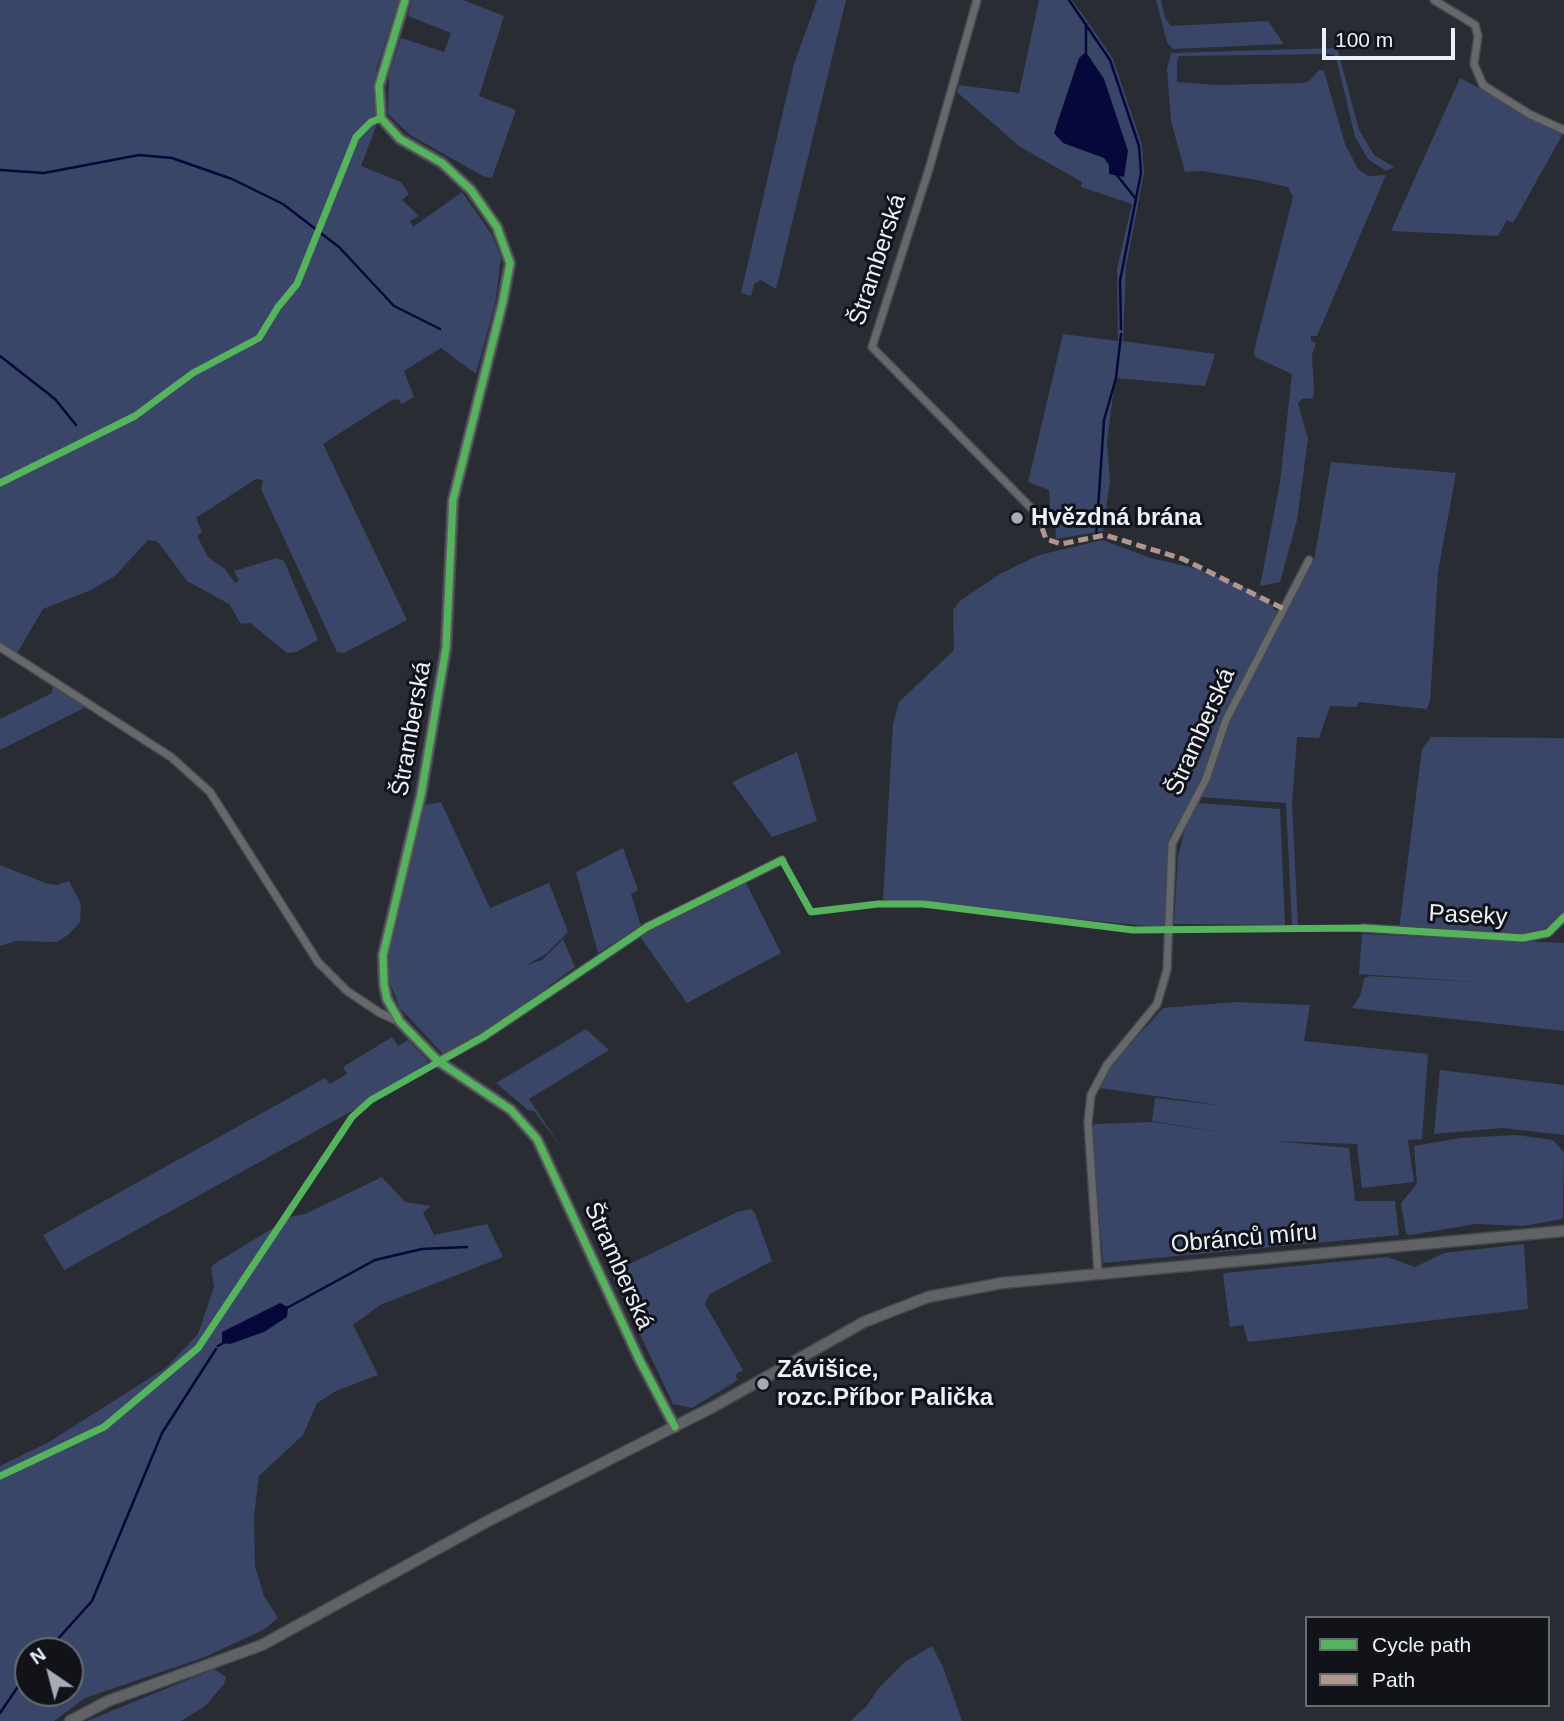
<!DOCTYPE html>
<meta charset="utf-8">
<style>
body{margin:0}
#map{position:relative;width:1564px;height:1721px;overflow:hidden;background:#292c33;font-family:Arial,sans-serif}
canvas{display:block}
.legend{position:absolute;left:1305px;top:1616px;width:245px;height:91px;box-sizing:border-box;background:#111319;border:2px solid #696b73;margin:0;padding:9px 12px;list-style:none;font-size:21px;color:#edf0f9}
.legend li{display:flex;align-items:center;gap:14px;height:35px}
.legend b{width:35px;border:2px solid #696b73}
.north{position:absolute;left:14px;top:1637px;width:70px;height:70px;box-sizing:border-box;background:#111319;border:2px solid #696b73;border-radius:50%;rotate:325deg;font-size:19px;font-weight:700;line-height:28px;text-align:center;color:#edf0f9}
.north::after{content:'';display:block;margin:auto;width:24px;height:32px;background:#a8abb4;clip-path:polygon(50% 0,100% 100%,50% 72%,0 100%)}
.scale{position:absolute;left:1322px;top:28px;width:133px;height:32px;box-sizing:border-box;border:4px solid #edf0f9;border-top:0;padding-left:9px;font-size:21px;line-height:24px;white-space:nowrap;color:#edf0f9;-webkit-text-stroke:5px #111319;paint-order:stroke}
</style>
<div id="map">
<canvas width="1564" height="1721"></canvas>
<ul class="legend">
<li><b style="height:9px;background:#56b35d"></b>Cycle path</li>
<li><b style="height:9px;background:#b2968c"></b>Path</li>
</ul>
<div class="north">N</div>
<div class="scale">100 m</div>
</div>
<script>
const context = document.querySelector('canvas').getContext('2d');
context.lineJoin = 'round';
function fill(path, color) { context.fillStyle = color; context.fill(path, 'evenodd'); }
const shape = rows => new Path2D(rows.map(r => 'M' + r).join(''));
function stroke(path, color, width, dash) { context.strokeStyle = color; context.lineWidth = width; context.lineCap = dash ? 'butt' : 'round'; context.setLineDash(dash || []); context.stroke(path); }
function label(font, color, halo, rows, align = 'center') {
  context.font = font + ' Arial,sans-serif'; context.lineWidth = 6; context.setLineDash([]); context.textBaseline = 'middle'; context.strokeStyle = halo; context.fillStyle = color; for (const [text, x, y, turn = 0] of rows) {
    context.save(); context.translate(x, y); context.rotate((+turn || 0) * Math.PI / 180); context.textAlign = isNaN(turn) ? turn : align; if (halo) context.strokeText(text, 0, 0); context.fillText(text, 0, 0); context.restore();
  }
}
fill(shape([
 [0,0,399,0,376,70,374,118,377,124,361,166,401,182,409,194,402,200,419,216,410,221,413,227,462,192,492,235,501,258,495,304,476,374,441,348,404,371,414,397,402,404,398,399,390,401,323,444,407,620,344,653,337,652,268,504,261,489,263,480,256,479,196,518,202,532,197,536,208,557,225,569,235,583,239,581,234,571,277,558,284,561,318,640,296,652,287,653,250,623,241,624,229,604,187,581,158,542,148,540,115,576,91,590,43,609,16,655,0,645],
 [412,0,463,0,504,16,479,96,516,110,492,178,483,176,410,135,388,114,389,75,401,38,444,52,451,33,408,16],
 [817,0,846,0,776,289,761,280,754,284,751,296,741,293,794,64],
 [1039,0,1072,0,1088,22,1113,59,1142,145,1144,173,1126,267,1123,341,1215,354,1205,386,1115,378,1107,443,1110,481,1103,531,1056,539,1055,524,1051,525,1049,490,1028,482,1063,334,1118,341,1117,269,1132,204,1081,187,1082,182,1019,146,957,92,959,85,1019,93],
 [1156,0,1161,0,1165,18,1171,26,1268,21,1284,44,1173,49,1167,42],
 [1335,48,1338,51,1359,130,1374,155,1394,167,1386,171,1368,159,1355,137,1336,57,1332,54,1179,56,1177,61,1177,82,1217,85,1303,83,1309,81,1319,70,1324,71,1345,144,1358,169,1368,176,1386,175,1317,336,1311,336,1311,341,1316,343,1312,355,1314,391,1313,398,1302,399,1298,403,1308,439,1297,520,1280,582,1260,586,1280,482,1292,374,1255,357,1254,351,1293,197,1288,187,1257,180,1202,171,1185,172,1171,121,1167,69,1171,53],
 [1460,78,1564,132,1513,223,1507,220,1498,236,1391,231],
 [1331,462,1456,473,1438,572,1430,701,1427,709,1359,702,1356,707,1330,706,1319,738,1297,737,1292,803,1298,925,1292,925,1286,803,1201,797,1225,730,1250,677,1314,560],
 [1102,540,1151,558,1198,569,1249,589,1269,602,1277,612,1237,691,1217,734,1202,777,1169,842,1167,928,883,900,893,724,899,702,954,650,953,610,961,600,1000,574,1039,555],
 [53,685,86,707,0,750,0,719,52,693],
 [1431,737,1564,738,1564,912,1550,926,1528,935,1399,929,1422,749],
 [797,752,817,821,772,837,732,782],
 [441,802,490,908,549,883,568,932,546,954,526,965,542,960,563,939,575,967,497,1024,443,1054,400,1008,390,983,389,952,425,805],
 [1197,803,1280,809,1285,925,1174,924,1178,857,1185,828],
 [623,848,638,890,631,894,641,926,598,953,576,872],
 [0,865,45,883,56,885,69,881,81,904,80,922,68,935,56,942,16,941,0,946],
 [746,883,781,953,687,1003,639,935],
 [1362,934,1564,943,1564,1031,1352,1008,1360,996,1364,979,1369,976,1489,983,1359,974],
 [1235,1002,1310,1005,1304,1041,1428,1054,1422,1139,1408,1140,1414,1182,1362,1188,1357,1144,1274,1141,1349,1148,1355,1201,1395,1201,1399,1235,1103,1263,1092,1127,1095,1124,1153,1122,1240,1135,1152,1121,1155,1098,1226,1106,1099,1088,1114,1062,1163,1008],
 [586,1029,609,1050,529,1099,561,1147,534,1111,528,1110,496,1083],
 [392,1037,398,1046,408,1040,427,1060,428,1064,352,1111,64,1270,43,1235,325,1078,330,1084,347,1074,343,1067],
 [1440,1070,1564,1085,1564,1135,1502,1128,1434,1134],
 [1516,1135,1553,1140,1564,1152,1563,1219,1523,1226,1476,1224,1410,1235,1406,1233,1401,1203,1417,1184,1414,1146,1461,1138],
 [382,1177,405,1202,431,1206,423,1213,434,1235,487,1224,503,1257,380,1305,353,1325,378,1375,336,1391,317,1403,303,1435,259,1476,254,1515,255,1566,264,1596,278,1618,263,1630,205,1657,85,1698,54,1721,0,1721,0,1466,49,1442,167,1367,198,1334,214,1287,211,1268,214,1264,273,1228,284,1218,305,1214],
 [28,1651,70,1651,70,1693,28,1693],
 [751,1209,755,1213,772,1261,710,1294,705,1304,743,1370,735,1375,738,1380,692,1408,673,1404,611,1273,737,1212],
 [1524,1244,1528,1309,1248,1342,1243,1325,1230,1327,1223,1275,1225,1273,1387,1257,1415,1267,1444,1253],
 [932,1646,943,1667,962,1721,850,1721,866,1707,879,1688,905,1662],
 [214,1669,226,1677,224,1684,205,1706,181,1721,87,1721]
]), '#394667');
fill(shape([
 [1086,52,1104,79,1128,151,1124,177,1109,174,1109,165,1104,158,1063,143,1054,133,1079,58],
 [280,1303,288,1307,287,1317,264,1332,230,1344,222,1343,222,1332]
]), '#06083b');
stroke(shape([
 [1069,0,1110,60,1139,146,1141,173,1120,281,1121,329],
 [1086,24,1086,52],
 [0,170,44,173,139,155,172,158,232,179,283,204,339,247,394,306,440,329],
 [1116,174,1136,199],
 [0,356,55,399,76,425],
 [1096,538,1104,420,1116,378,1121,334],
 [285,1309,375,1260,422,1249,467,1247],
 [218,1346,227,1341],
 [47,1651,92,1601,162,1433,216,1349],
 [0,1713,28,1672]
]), '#06083b', 2.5);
const street = shape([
 [977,0,929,169,872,347,1037,514],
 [1434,0,1475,25,1478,36,1474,64,1483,85,1529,114,1564,130],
 [0,647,171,757,210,792,318,962,347,991,380,1013,400,1022],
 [1363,928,1523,938,1548,933,1564,917],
 [438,1061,483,1037,647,927,782,860],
 [1098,1273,1088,1122,1091,1095,1107,1065,1157,1004,1167,970,1172,844,1206,779,1226,720,1309,560]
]);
const secondary = shape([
 [405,0,379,86,381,118,400,139,442,163,471,190,497,227,510,263,503,301,453,500,446,648,421,795,383,955,384,985,387,999,400,1022,438,1061,511,1110,537,1139,640,1361,675,1427],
 [70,1721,108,1701,262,1645,488,1521,713,1407,864,1322,928,1297,1002,1283,1564,1231]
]);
stroke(street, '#45484e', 10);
stroke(secondary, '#45484e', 13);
stroke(street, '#67686c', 7);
stroke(secondary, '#606266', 10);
stroke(shape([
 [1037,514,1046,539,1061,544,1105,535,1183,559,1284,609]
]), '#b2968c', 5, [10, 5]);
stroke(shape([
 [405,0,379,86,381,118,400,139,442,163,471,190,497,227,510,263,503,301,453,500,446,648,421,795,383,955,384,985,387,999,400,1022,438,1061,511,1110,537,1139,640,1361,675,1427],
 [0,483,135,416,193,373,259,338,278,307,297,284,356,137,371,122,381,118],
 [0,1476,104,1427,198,1348,352,1117,371,1100,483,1037,647,927,782,860,811,912,878,904,923,904,1133,930,1363,928,1523,938,1548,933,1564,917]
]), '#56b35d', 7);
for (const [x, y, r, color] of [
 [1017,518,7,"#a8abb4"],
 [763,1384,7,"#a8abb4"]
]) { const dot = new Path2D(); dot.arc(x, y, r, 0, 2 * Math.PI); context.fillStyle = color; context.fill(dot); stroke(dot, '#111319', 2.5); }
label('24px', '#edf0f9', '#111319', [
 ["Štramberská",878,260,-72],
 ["Štramberská",412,729,-80],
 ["Štramberská",1201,732,-66],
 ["Paseky",1468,916,3],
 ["Obránců míru",1244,1239,-5],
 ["Štramberská",618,1266,66]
]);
label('bold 24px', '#edf0f9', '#111319', [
 ["Hvězdná brána",1031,518],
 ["Závišice,",777,1370],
 ["rozc.Příbor Palička",777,1398]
], 'left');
</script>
